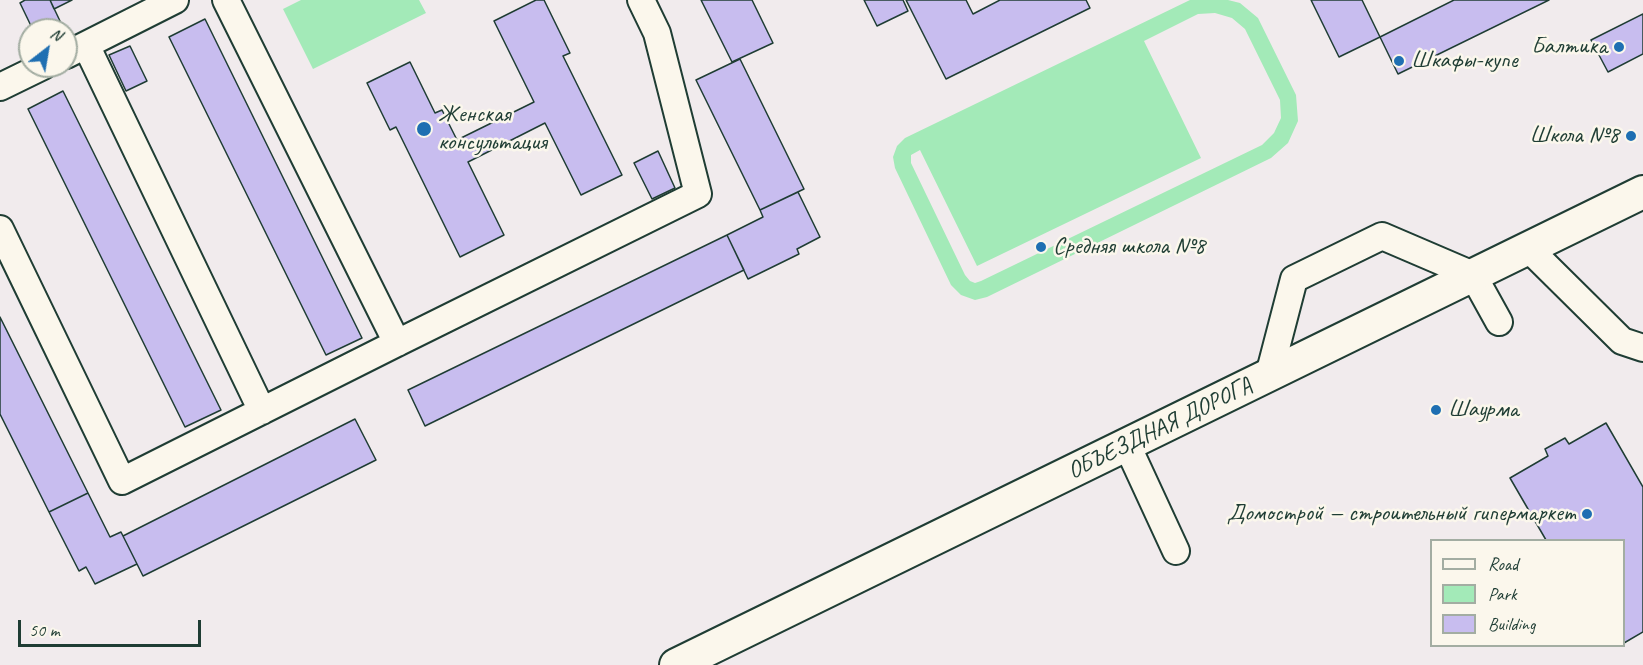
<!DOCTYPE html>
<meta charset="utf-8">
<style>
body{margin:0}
#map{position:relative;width:1643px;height:665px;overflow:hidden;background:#f1ebed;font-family:Caveat,sans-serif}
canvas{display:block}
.legend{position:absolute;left:1430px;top:539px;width:195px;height:108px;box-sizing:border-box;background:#fbf7ec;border:2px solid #a3ada2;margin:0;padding:8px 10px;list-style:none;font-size:18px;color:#1f3d34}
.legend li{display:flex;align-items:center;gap:12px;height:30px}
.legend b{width:30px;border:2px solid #a3ada2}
.north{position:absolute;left:18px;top:18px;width:60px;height:60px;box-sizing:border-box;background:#fbf7ec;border:2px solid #a3ada2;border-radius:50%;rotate:31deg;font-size:16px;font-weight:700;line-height:24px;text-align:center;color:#1f3d34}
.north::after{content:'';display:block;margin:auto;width:21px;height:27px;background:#1f6fb2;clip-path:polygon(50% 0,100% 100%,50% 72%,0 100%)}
.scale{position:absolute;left:18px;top:620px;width:183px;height:27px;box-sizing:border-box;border:3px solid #1f3d34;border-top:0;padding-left:8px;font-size:18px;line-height:21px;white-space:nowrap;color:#1f3d34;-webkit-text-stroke:4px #fbf7ec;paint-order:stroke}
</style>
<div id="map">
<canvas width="1643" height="665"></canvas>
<ul class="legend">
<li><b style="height:8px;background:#fbf7ec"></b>Road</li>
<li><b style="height:16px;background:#a3eab8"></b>Park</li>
<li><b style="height:16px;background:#c8bdef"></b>Building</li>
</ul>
<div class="north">N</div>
<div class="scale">50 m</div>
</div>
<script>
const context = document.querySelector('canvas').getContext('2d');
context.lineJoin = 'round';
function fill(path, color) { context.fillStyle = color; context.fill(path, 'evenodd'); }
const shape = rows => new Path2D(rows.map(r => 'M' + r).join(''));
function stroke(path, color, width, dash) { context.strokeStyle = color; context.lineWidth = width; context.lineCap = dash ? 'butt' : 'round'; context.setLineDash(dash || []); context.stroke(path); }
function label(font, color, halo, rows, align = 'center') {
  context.font = font + ' Caveat,sans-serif'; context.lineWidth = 5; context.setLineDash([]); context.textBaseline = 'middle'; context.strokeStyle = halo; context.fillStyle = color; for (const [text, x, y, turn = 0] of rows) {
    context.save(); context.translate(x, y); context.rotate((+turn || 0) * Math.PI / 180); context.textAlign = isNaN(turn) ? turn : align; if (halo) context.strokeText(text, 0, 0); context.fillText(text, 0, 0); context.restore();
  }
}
fill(shape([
 [301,0,419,0,426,13,313,69,283,9],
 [1190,0,1228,0,1240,3,1258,18,1296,95,1298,121,1288,143,1271,158,987,297,975,300,961,295,951,285,895,168,893,157,897,146,905,138],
 [1215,13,1232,18,1245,29,1280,100,1281,118,1274,133,1262,145,981,281,975,283,970,281,965,275,911,163,911,155,920,150,977,266,1201,158,1144,41,1198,14]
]), '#a3eab8');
const building = shape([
 [25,0,50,0,60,21,42,30,33,30,20,3,25,0],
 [50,0,72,0,54,9,50,0],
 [536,0,544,0,570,53,563,56,622,175,581,195,545,123,468,162,504,235,460,257,396,127,390,130,367,83,410,62,435,113,442,110,457,140,534,102,494,21,536,0],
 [701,0,752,0,773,43,732,62,701,0],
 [864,0,903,0,908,11,877,26,864,0],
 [906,0,966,0,973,14,1000,0,1086,0,1090,8,946,79,906,0],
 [1311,0,1362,0,1380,37,1339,57,1311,0],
 [1454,0,1549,0,1398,74,1380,37,1454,0],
 [1643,14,1643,54,1608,72,1591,40,1643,14],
 [205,19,362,338,326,355,169,37,205,19],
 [130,46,147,81,126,91,109,55,130,46],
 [740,59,804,189,760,210,696,80,740,59],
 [63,91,221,410,185,427,28,109,63,91],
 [658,151,675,188,652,199,634,163,658,151],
 [798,192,820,237,797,249,799,254,748,279,727,235,763,217,760,210,798,192],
 [727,235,744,270,425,426,408,390,727,235],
 [0,317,88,493,49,512,0,414,0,317],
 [355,419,376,460,143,576,123,536,355,419],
 [1606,423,1643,487,1643,632,1624,643,1624,540,1546,540,1510,478,1548,456,1545,449,1565,438,1569,444,1606,423],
 [88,493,110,537,121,532,137,564,95,584,86,567,79,571,49,512,88,493]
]);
fill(building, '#c8bdef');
stroke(building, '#1f3d34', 1.5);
const minor = shape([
 [226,0,397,343],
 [86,45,262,411],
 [66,55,175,0],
 [0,87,43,66],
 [0,229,122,481,397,343,698,194,657,33,641,0],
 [1528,248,1622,341,1643,348],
 [1269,375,1294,279,1382,236,1473,275,1499,322],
 [1127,445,1176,551]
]);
const major = shape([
 [676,665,1643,192]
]);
stroke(minor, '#1f3d34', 30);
stroke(major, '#1f3d34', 36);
stroke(minor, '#fbf7ec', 26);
stroke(major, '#fbf7ec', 32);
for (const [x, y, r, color] of [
 [1619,47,6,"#1f6fb2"],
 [1399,61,6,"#1f6fb2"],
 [424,129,8,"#1f6fb2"],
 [1631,136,6,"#1f6fb2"],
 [1041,247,6,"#1f6fb2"],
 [1436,410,6,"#1f6fb2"],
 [1587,514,6,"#1f6fb2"]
]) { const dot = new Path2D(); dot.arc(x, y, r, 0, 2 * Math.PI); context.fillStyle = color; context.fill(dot); stroke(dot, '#fbf7ec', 2); }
label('24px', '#1f3d34', '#fbf7ec', [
 ["Балтика",1607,47,"right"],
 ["Шкафы-купе",1411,61],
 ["Женская",438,115],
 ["консультация",438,143],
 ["Школа №8",1619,136,"right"],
 ["Средняя школа №8",1053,247],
 ["Шаурма",1448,410],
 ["Домострой — строительный гипермаркет",1575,514,"right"]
], 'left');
label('24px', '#1f3d34', '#fbf7ec', [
 ["ОБЪЕЗДНАЯ ДОРОГА",1160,429,-26]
]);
</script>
